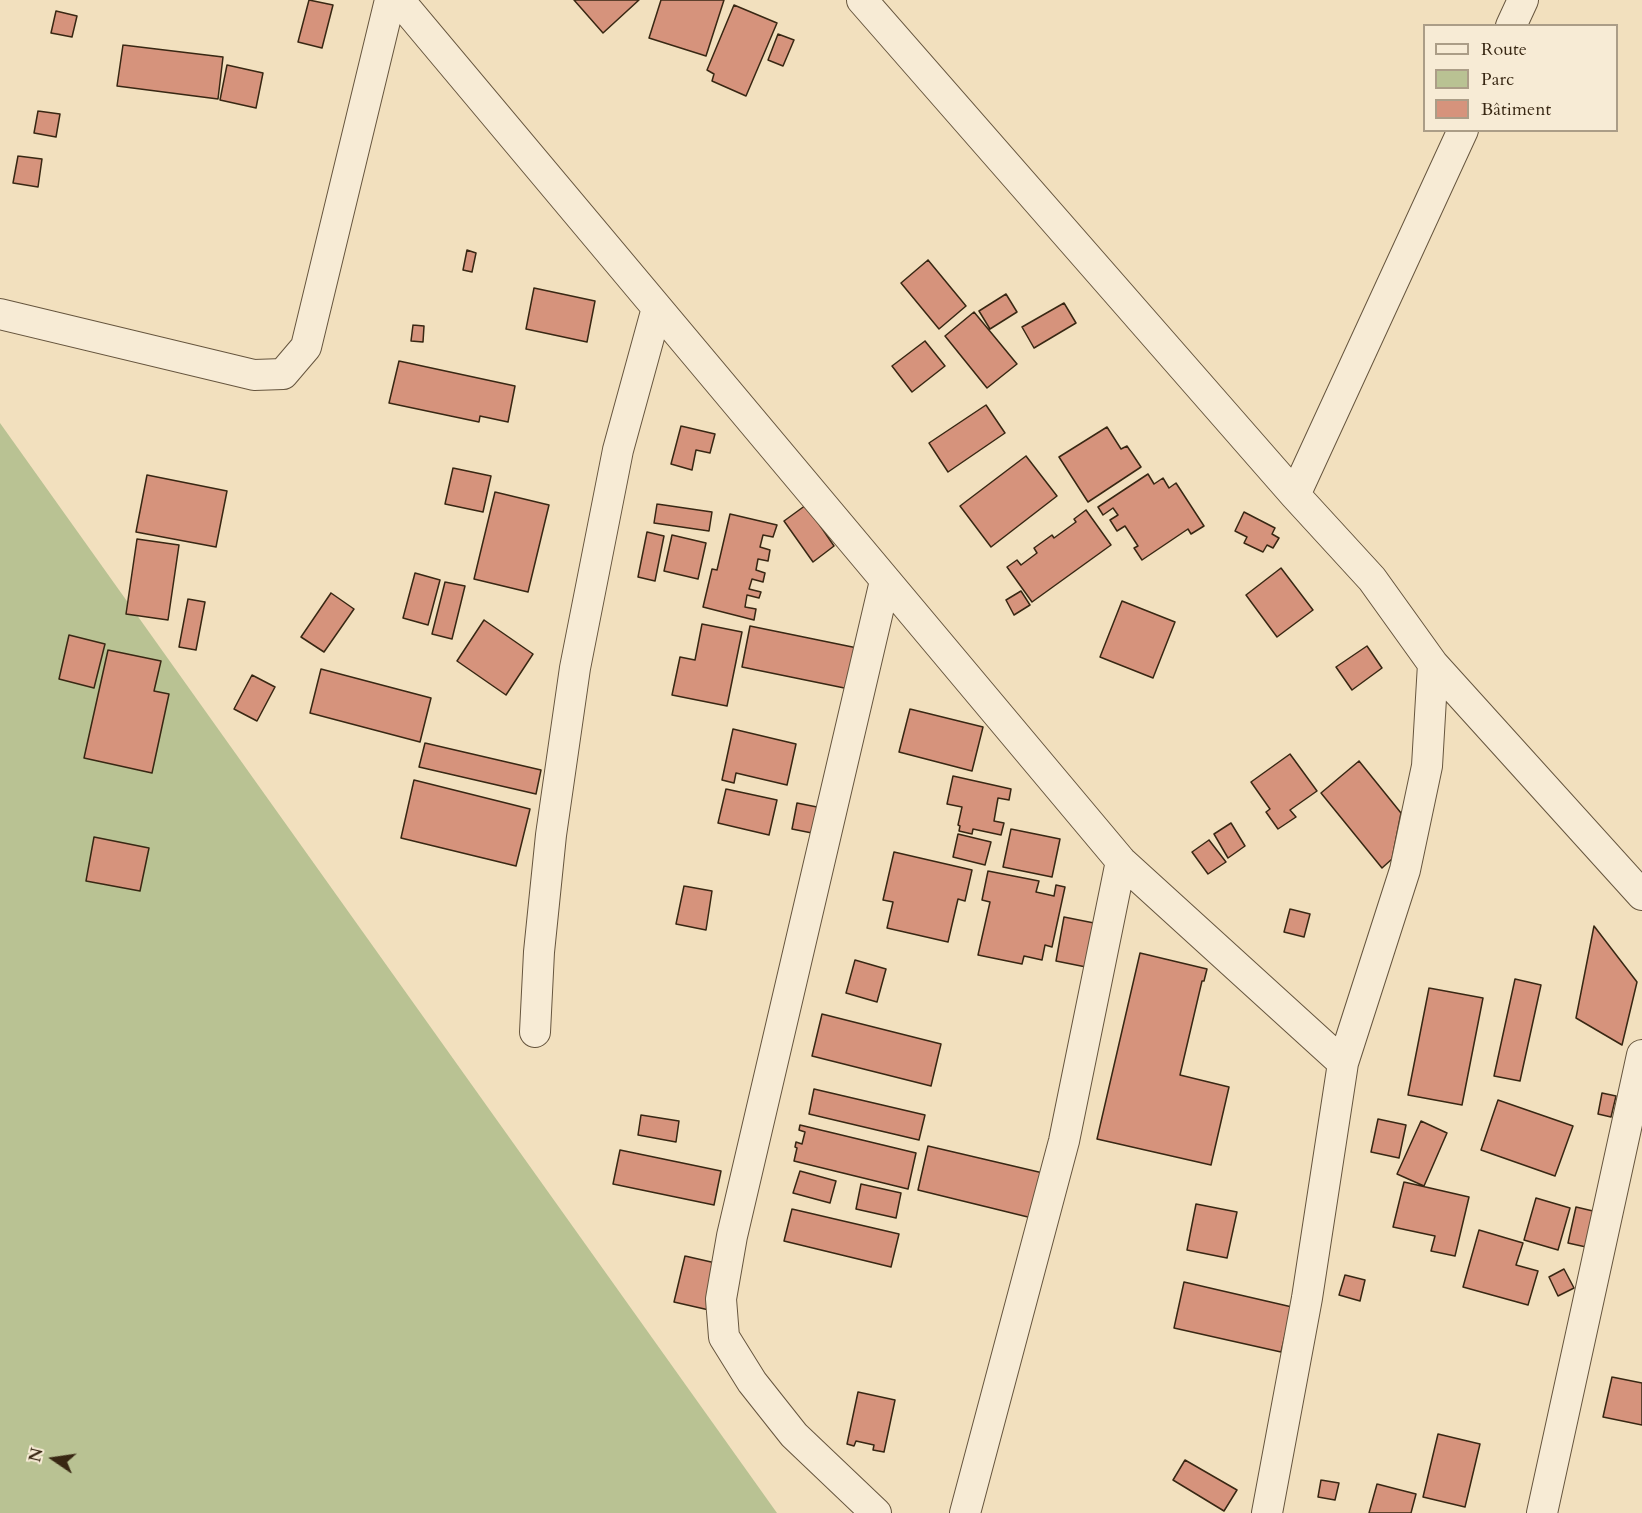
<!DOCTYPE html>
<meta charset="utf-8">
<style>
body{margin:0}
#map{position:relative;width:1642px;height:1513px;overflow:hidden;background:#f2e0be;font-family:Cardo,serif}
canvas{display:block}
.legend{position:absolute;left:1423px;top:24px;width:195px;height:108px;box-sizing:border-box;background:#f7ebd5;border:2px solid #ab9d87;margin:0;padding:8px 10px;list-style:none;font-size:18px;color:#382713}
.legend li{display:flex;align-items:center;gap:12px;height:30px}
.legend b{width:30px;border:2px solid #ab9d87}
.north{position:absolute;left:24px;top:1429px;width:60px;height:60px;-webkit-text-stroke:4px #f7ebd5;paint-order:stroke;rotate:283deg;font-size:16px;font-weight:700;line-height:24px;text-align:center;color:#382713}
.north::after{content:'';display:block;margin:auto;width:21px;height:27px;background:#382713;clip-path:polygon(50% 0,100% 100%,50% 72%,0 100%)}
</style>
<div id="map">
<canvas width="1642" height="1513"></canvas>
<ul class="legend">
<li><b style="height:8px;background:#f7ebd5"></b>Route</li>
<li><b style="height:16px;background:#b9c293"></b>Parc</li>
<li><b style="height:16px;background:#d6937c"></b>Bâtiment</li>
</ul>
<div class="north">N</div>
</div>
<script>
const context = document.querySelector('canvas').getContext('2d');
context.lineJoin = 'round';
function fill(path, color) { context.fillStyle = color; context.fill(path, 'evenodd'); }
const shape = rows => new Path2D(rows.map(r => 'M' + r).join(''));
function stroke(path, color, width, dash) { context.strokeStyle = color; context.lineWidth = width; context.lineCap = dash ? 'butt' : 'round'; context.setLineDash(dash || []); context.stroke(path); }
fill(shape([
 [0,423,777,1513,0,1513]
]), '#b9c293');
const building = shape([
 [309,0,333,5,322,48,298,42,309,0],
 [574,0,639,0,603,33,574,0],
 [661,0,724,0,706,56,649,38,661,0],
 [734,5,777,23,746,96,712,81,714,74,707,70,734,5],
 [56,11,77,16,72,37,51,33,56,11],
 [778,34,794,40,783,66,768,60,778,34],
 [123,45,223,57,218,99,117,86,123,45],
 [227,65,263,73,256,108,220,100,227,65],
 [38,111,60,114,56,137,34,133,38,111],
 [18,156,42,159,38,187,13,183,18,156],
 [467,250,476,253,472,272,463,270,467,250],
 [928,260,966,306,939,329,901,283,928,260],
 [534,288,595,301,587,342,526,329,534,288],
 [1006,294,1017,312,990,329,979,311,1006,294],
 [1064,303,1076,323,1034,348,1022,327,1064,303],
 [974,312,1017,364,987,388,945,336,974,312],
 [413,325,424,326,423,342,411,341,413,325],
 [925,341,945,366,912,392,892,366,925,341],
 [399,361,515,386,508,422,480,416,479,422,389,403,399,361],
 [986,405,1005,433,948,472,929,443,986,405],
 [681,426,715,434,710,453,696,450,692,470,671,464,681,426],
 [1107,427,1121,449,1127,446,1141,467,1088,502,1059,457,1107,427],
 [1026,456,1057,496,991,547,960,506,1026,456],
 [453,468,491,476,483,512,445,504,453,468],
 [1148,474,1154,484,1163,478,1169,488,1176,483,1204,526,1191,534,1188,529,1142,560,1134,548,1138,546,1125,526,1117,531,1110,520,1118,515,1113,508,1103,515,1098,507,1148,474],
 [147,475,227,491,216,547,136,532,147,475],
 [495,492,549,505,528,592,474,579,495,492],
 [657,504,712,512,709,531,654,523,657,504],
 [806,505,834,546,813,562,784,521,806,505],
 [1086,510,1111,545,1032,602,1007,567,1017,560,1021,565,1037,553,1034,548,1052,535,1054,538,1076,522,1074,519,1086,510],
 [1244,512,1275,528,1272,534,1279,538,1273,548,1267,545,1263,552,1244,543,1247,537,1235,531,1244,512],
 [730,514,777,525,773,537,763,535,760,547,770,550,768,561,758,559,756,570,765,573,763,582,752,579,749,589,761,592,759,598,747,595,745,607,756,609,754,620,703,607,712,569,717,570,730,514],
 [647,532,664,536,655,581,638,577,647,532],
 [672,535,706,543,698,579,664,571,672,535],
 [137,539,179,545,168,620,126,614,137,539],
 [1281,568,1313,610,1277,637,1246,595,1281,568],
 [415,573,440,580,428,625,403,618,415,573],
 [445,582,465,586,452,639,432,634,445,582],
 [1021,591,1030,605,1014,615,1006,600,1021,591],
 [331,593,354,609,324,652,301,637,331,593],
 [188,599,205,602,196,650,179,647,188,599],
 [1122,601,1175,622,1153,678,1100,657,1122,601],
 [484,620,533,654,506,695,457,661,484,620],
 [702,624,742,632,727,706,672,695,680,657,695,660,702,624],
 [750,626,867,650,859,691,742,667,750,626],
 [69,635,105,644,94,688,59,679,69,635],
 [1367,646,1382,668,1352,690,1336,667,1367,646],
 [108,650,161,661,154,691,169,694,152,773,84,758,108,650],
 [321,669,431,698,420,742,310,713,321,669],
 [252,675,275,687,257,721,234,709,252,675],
 [910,709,983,727,972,771,899,752,910,709],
 [733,729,796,744,787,785,736,773,734,783,722,780,733,729],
 [425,743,541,770,536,794,419,767,425,743],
 [1290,754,1317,791,1290,810,1296,817,1278,829,1266,812,1270,809,1251,782,1290,754],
 [1359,761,1401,813,1392,859,1382,868,1321,793,1359,761],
 [953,776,1011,789,1009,800,998,798,994,821,1004,823,1001,835,973,829,972,834,959,831,960,826,958,825,962,807,947,804,953,776],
 [414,780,530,809,516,866,401,838,414,780],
 [726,789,777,800,769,835,718,823,726,789],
 [797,803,827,809,822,835,792,829,797,803],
 [1231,823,1245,846,1228,858,1214,834,1231,823],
 [1011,829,1060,839,1052,877,1003,867,1011,829],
 [958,834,991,842,985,865,953,857,958,834],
 [94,837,149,848,140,891,86,881,94,837],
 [1209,840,1226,862,1208,874,1192,852,1209,840],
 [894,852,972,870,965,901,958,899,948,942,887,928,893,902,883,900,894,852],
 [988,871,1039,881,1036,892,1054,896,1056,885,1065,887,1052,947,1045,945,1042,960,1024,956,1022,964,978,955,990,902,982,900,988,871],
 [684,886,712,891,706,930,676,924,684,886],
 [1290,909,1310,914,1304,937,1284,932,1290,909],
 [1064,917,1094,923,1086,967,1056,961,1064,917],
 [1594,926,1637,982,1622,1045,1576,1018,1594,926],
 [1140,953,1207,969,1204,981,1202,981,1180,1075,1229,1087,1211,1165,1097,1139,1140,953],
 [855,960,886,969,877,1002,846,993,855,960],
 [1515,979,1541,985,1520,1081,1494,1076,1515,979],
 [1429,988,1483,998,1462,1105,1408,1095,1429,988],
 [822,1014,941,1044,931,1086,812,1056,822,1014],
 [814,1089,925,1115,919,1140,809,1114,814,1089],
 [1602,1093,1616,1096,1611,1117,1598,1114,1602,1093],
 [1498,1100,1573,1126,1555,1176,1481,1150,1498,1100],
 [641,1115,679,1121,676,1142,638,1135,641,1115],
 [1378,1119,1406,1125,1399,1158,1371,1152,1378,1119],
 [1421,1121,1447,1133,1424,1186,1397,1174,1421,1121],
 [800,1125,916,1153,908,1189,794,1161,797,1148,795,1147,796,1142,802,1144,805,1132,799,1130,800,1125],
 [928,1146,1043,1173,1032,1218,918,1190,928,1146],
 [620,1150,721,1171,714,1205,613,1184,620,1150],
 [800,1171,836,1181,830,1203,793,1193,800,1171],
 [1404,1182,1469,1197,1455,1256,1431,1251,1435,1236,1393,1227,1404,1182],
 [861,1184,901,1193,896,1218,856,1209,861,1184],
 [1536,1198,1570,1208,1558,1250,1524,1240,1536,1198],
 [1196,1204,1237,1212,1227,1258,1187,1250,1196,1204],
 [1576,1207,1593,1211,1586,1247,1568,1243,1576,1207],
 [792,1209,899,1234,891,1267,784,1241,792,1209],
 [1479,1230,1523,1243,1516,1265,1538,1271,1528,1305,1463,1287,1479,1230],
 [685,1256,720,1264,709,1310,674,1302,685,1256],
 [1564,1269,1574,1288,1558,1296,1549,1277,1564,1269],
 [1345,1275,1365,1280,1360,1301,1339,1295,1345,1275],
 [1184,1282,1292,1307,1281,1352,1174,1328,1184,1282],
 [1612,1377,1642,1383,1642,1425,1603,1417,1612,1377],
 [858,1392,895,1400,884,1452,873,1450,874,1445,856,1441,854,1446,847,1444,858,1392],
 [1438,1434,1480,1444,1465,1507,1423,1497,1438,1434],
 [1185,1460,1237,1490,1224,1511,1173,1480,1185,1460],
 [1321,1480,1339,1483,1335,1500,1318,1497,1321,1480],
 [1377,1484,1416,1494,1411,1513,1369,1513,1377,1484]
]);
fill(building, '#d6937c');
stroke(building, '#382713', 1.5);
const minor = shape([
 [399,0,1121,861,1343,1063],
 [862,0,1295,495,1372,579,1433,664,1642,895],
 [1511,26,1523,0],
 [0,314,254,375,283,374,306,347,390,0],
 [1295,495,1463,130],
 [535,1032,539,952,551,835,575,668,618,450,657,308],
 [876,1513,794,1435,752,1382,724,1337,721,1299,732,1236,885,581],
 [965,1513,1064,1141,1121,861],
 [1267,1513,1307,1298,1343,1063,1405,870,1427,766,1433,664],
 [1542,1513,1642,1055]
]);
stroke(minor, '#66553e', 32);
stroke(minor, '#f7ebd5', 30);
</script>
